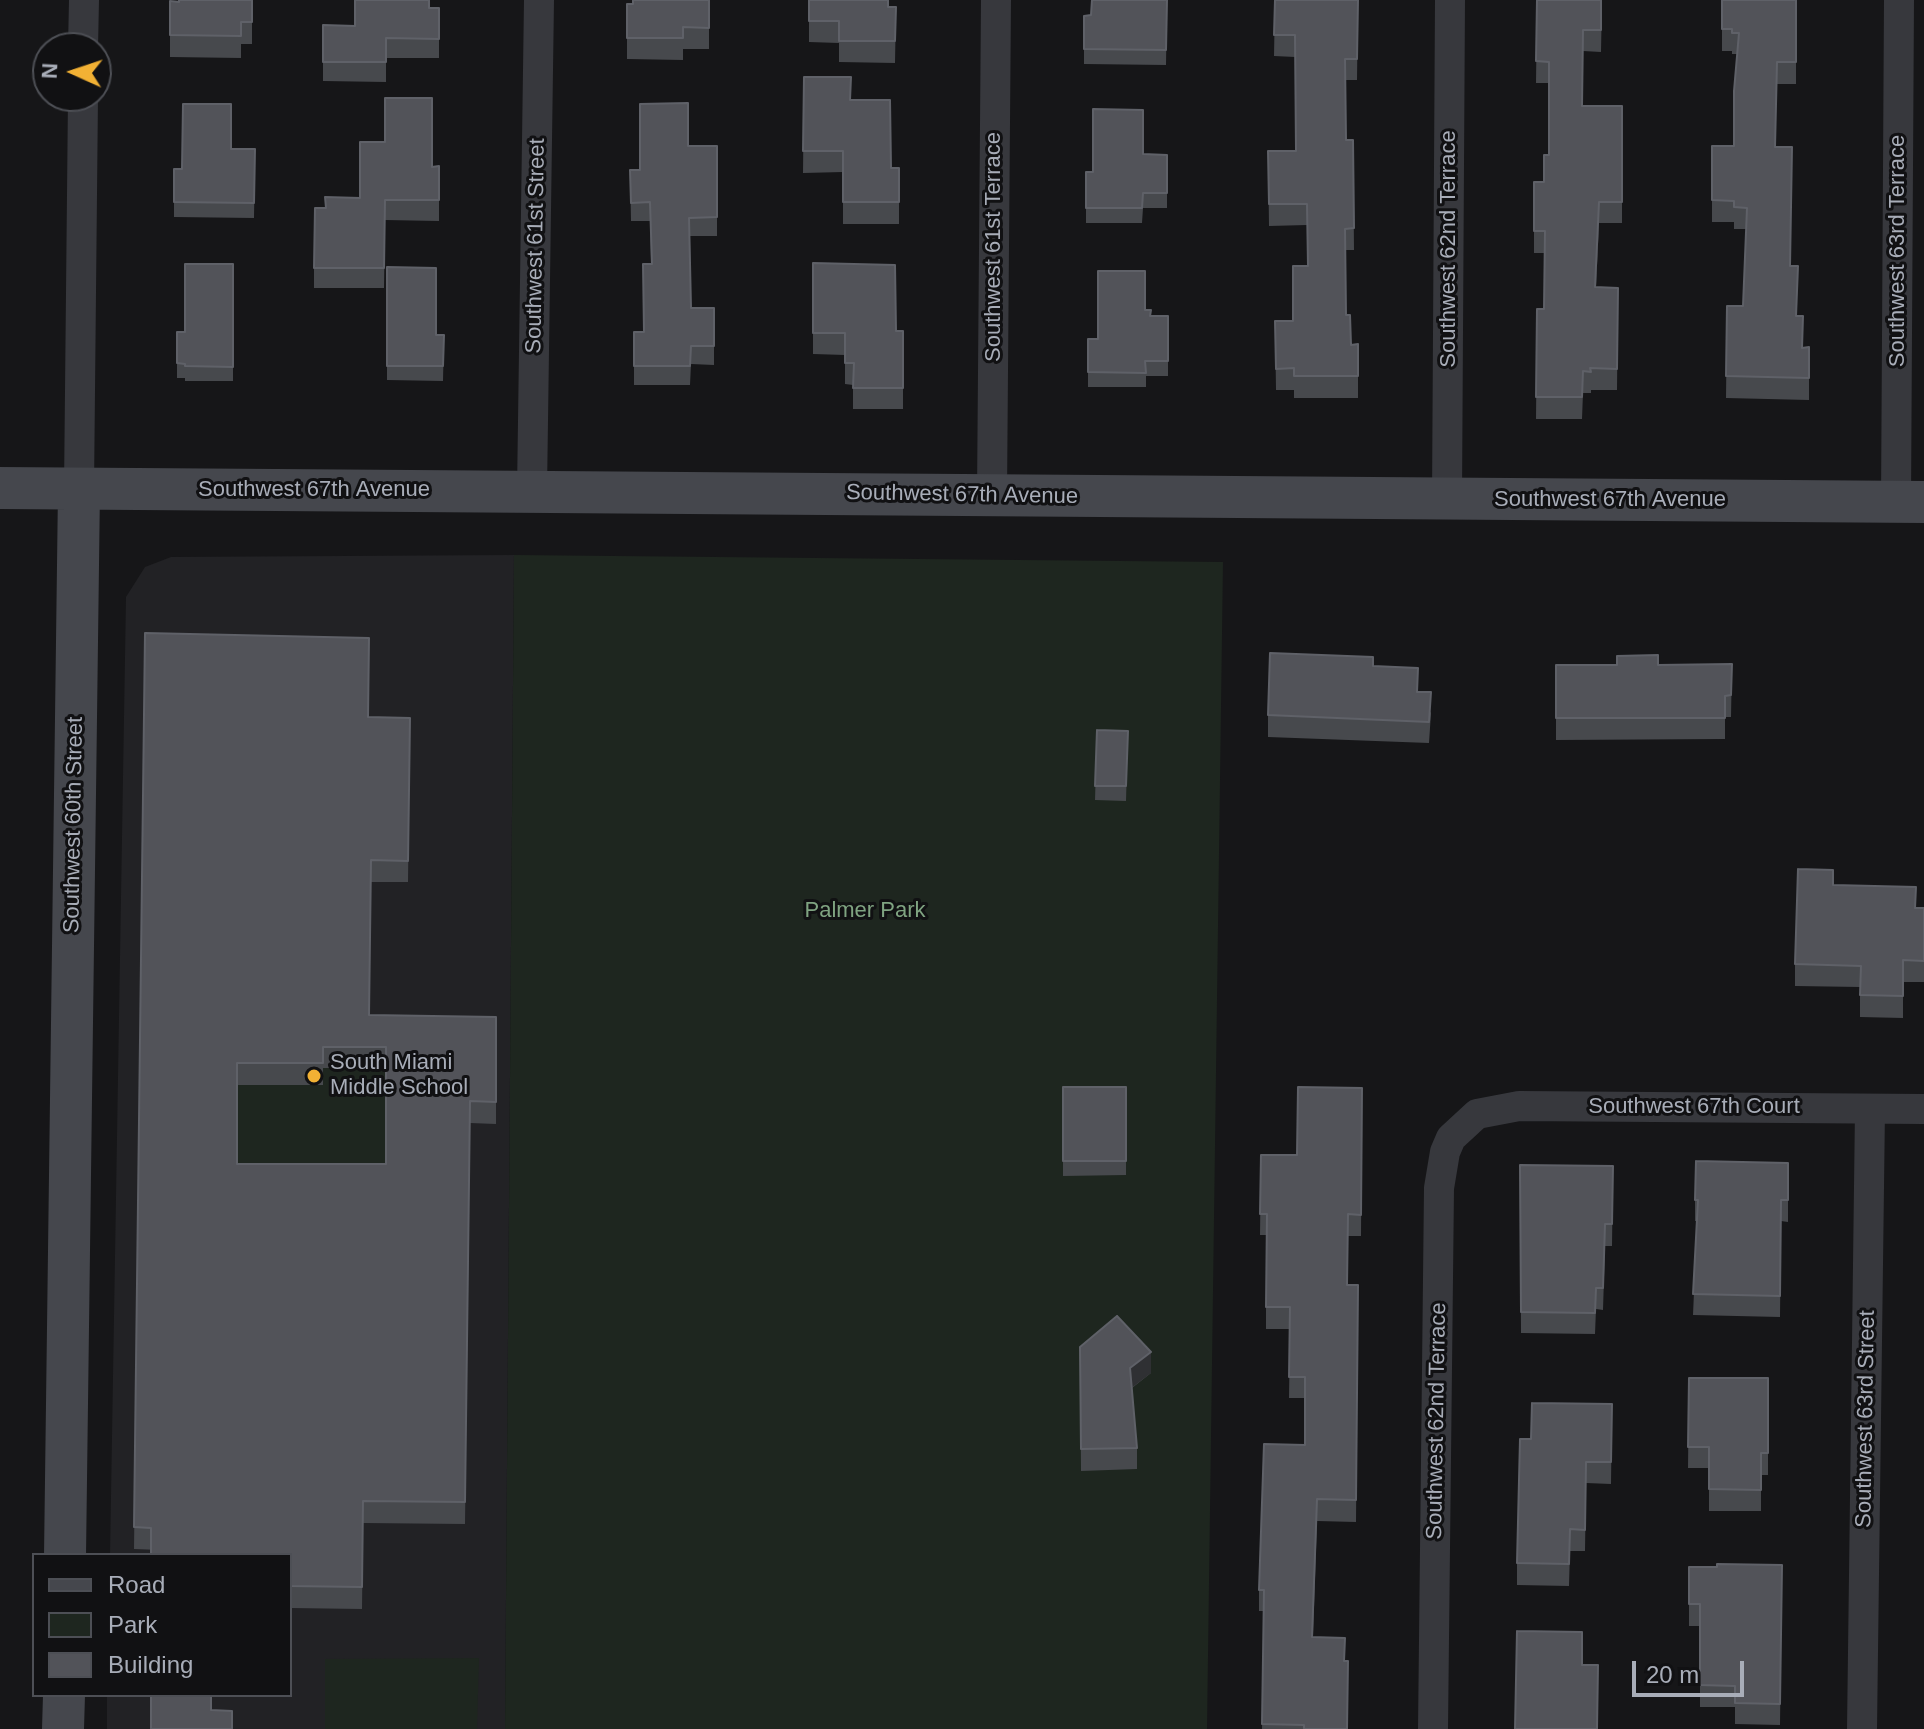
<!DOCTYPE html>
<style>
body{margin:0}
#map{position:relative;width:1924px;height:1729px;overflow:hidden;background:#161618;font-family:Arial,sans-serif}
canvas{display:block}
.legend{position:absolute;left:32px;top:1553px;width:260px;height:144px;box-sizing:border-box;background:#111113;border:2px solid #4d4f55;margin:0;padding:10px 14px;list-style:none;font-size:24px;color:#a8adb8}
.legend li{display:flex;align-items:center;gap:16px;height:40px}
.legend b{width:40px;border:2px solid #4d4f55}
.north{position:absolute;left:32px;top:32px;width:80px;height:80px;box-sizing:border-box;background:#111113;border:2px solid #4d4f55;border-radius:50%;rotate:273deg;font-size:22px;font-weight:700;line-height:32px;text-align:center;color:#a8adb8}
.north::after{content:'';display:block;margin:auto;width:28px;height:36px;background:#f2b134;clip-path:polygon(50% 0,100% 100%,50% 72%,0 100%)}
.scale{position:absolute;left:1632px;top:1661px;width:112px;height:36px;box-sizing:border-box;border:4px solid #a8adb8;border-top:0;padding-left:10px;font-size:24px;line-height:28px;white-space:nowrap;color:#a8adb8;-webkit-text-stroke:6px #111113;paint-order:stroke}
</style>
<div id="map">
<canvas width="1924" height="1729"></canvas>
<ul class="legend">
<li><b style="height:10px;background:#45474d"></b>Road</li>
<li><b style="height:22px;background:#1e261f"></b>Park</li>
<li><b style="height:22px;background:#525359"></b>Building</li>
</ul>
<div class="north">N</div>
<div class="scale">20 m</div>
</div>
<script>
const context = document.querySelector('canvas').getContext('2d');
context.lineJoin = 'round';
function fill(path, color) { context.fillStyle = color; context.fill(path, 'evenodd'); }
const shape = rows => new Path2D(rows.map(r => 'M' + r).join(''));
function stroke(path, color, width, dash) { context.strokeStyle = color; context.lineWidth = width; context.lineCap = dash ? 'butt' : 'round'; context.setLineDash(dash || []); context.stroke(path); }
function label(font, color, halo, rows, align = 'center') {
  context.font = font + ' Arial,sans-serif'; context.lineWidth = 6; context.setLineDash([]); context.textBaseline = 'middle'; context.strokeStyle = halo; context.fillStyle = color; for (const [text, x, y, turn = 0] of rows) {
    context.save(); context.translate(x, y); context.rotate((+turn || 0) * Math.PI / 180); context.textAlign = isNaN(turn) ? turn : align; if (halo) context.strokeText(text, 0, 0); context.fillText(text, 0, 0); context.restore();
  }
}
fill(shape([
 [514,555,505,1729,107,1729,107,1695,290,1695,290,1555,110,1555,126,597,145,567,171,557]
]), '#222225');
fill(shape([
 [514,555,1223,562,1207,1729,505,1729],
 [236,1067,386,1068,385,1307,243,1185,210,1132],
 [479,1658,477,1729,325,1729,325,1659]
]), '#1e261f');
stroke(shape([
 [83,48,84,0],
 [79,489,83,96],
 [532,491,539,0],
 [992,495,996,0],
 [1447,499,1450,0],
 [1896,502,1899,0],
 [1433,1729,1439,1188,1445,1152,1451,1138,1477,1114,1519,1106,1924,1109],
 [1862,1729,1870,1109]
]), '#37383d', 30);
stroke(shape([
 [0,488,1924,502],
 [65,1555,79,489],
 [63,1729,64,1695]
]), '#45474d', 42);
fill(shape([
 [252,0,252,44,241,44,241,58,170,57,170,1],
 [709,0,709,49,683,49,683,60,627,59,627,4],
 [809,0,896,7,895,63,839,62,839,43,809,42],
 [1167,0,1166,65,1084,64,1084,16,1091,15],
 [1275,0,1358,0,1357,80,1346,80,1346,140,1353,140,1354,250,1345,250,1346,315,1351,345,1358,344,1358,398,1294,398,1294,390,1276,390,1275,321,1293,321,1308,266,1307,225,1269,226,1268,151,1296,151,1295,57,1274,56],
 [1537,0,1602,0,1601,52,1583,51,1582,106,1622,106,1622,223,1599,223,1596,287,1618,288,1617,390,1591,390,1591,393,1583,393,1582,419,1536,419,1537,309,1544,309,1545,253,1534,253,1534,182,1544,182,1549,155,1549,83,1536,83],
 [1722,0,1796,0,1796,84,1777,84,1775,147,1797,316,1802,348,1809,347,1809,400,1726,398,1727,306,1743,306,1746,229,1734,229,1734,222,1712,222,1712,146,1734,146,1737,54,1732,54,1732,51,1722,51],
 [429,8,439,8,439,58,386,58,386,82,323,81,323,25,355,26],
 [804,77,851,100,891,168,899,168,899,224,843,224,843,172,803,173],
 [688,146,717,146,717,236,690,236,691,308,714,308,714,365,691,364,690,385,634,385,634,332,644,332,651,264,650,221,631,221,630,170,640,170],
 [231,149,255,149,254,218,174,217,174,169,182,169],
 [1143,154,1167,155,1167,208,1143,208,1142,223,1086,223,1086,172,1093,172],
 [439,166,439,221,385,220,384,288,314,288,314,268,326,208,360,198,432,167],
 [813,263,896,331,903,331,903,409,853,409,853,385,845,384,845,355,813,354],
 [233,264,233,381,185,381,185,378,177,378,177,332,185,332],
 [387,267,436,335,444,335,443,381,387,380],
 [1145,310,1151,316,1168,316,1168,376,1146,376,1146,387,1088,387,1088,339,1098,339],
 [145,633,368,717,410,718,408,882,371,882,369,1015,496,1017,496,1124,470,1123,465,1524,363,1523,362,1609,290,1608,290,1555,134,1549],
 [323,1068,386,1068,386,1164,237,1164,237,1085,323,1085],
 [1732,664,1731,717,1725,717,1725,739,1556,740,1556,665],
 [1373,666,1418,692,1431,713,1429,743,1268,737,1268,715],
 [1097,730,1128,731,1126,801,1095,800],
 [1833,885,1916,908,1924,908,1924,982,1903,982,1903,1018,1860,1017,1860,987,1795,986,1795,964],
 [1063,1087,1126,1087,1126,1175,1063,1176],
 [1362,1088,1361,1236,1348,1236,1348,1285,1358,1285,1356,1522,1317,1521,1313,1637,1345,1661,1347,1729,1262,1729,1264,1611,1259,1611,1259,1590,1305,1445,1305,1398,1289,1398,1290,1329,1266,1329,1266,1235,1260,1235,1261,1155,1297,1155],
 [1788,1163,1788,1222,1781,1221,1780,1317,1693,1315,1697,1221,1695,1221,1695,1200],
 [1520,1165,1613,1166,1612,1246,1605,1246,1603,1310,1596,1309,1595,1334,1521,1333],
 [1080,1347,1151,1373,1132,1388,1137,1448,1137,1469,1081,1471],
 [1689,1378,1768,1378,1768,1475,1761,1475,1761,1511,1709,1511,1709,1468,1688,1468],
 [1612,1404,1611,1484,1586,1483,1585,1551,1570,1551,1569,1586,1517,1585,1517,1563,1531,1439],
 [1782,1565,1780,1725,1735,1724,1735,1707,1700,1707,1700,1626,1689,1626,1689,1567,1717,1567]
]), '#47494d');
fill(shape([
 [1599,202,1599,223,1595,308,1595,287],
 [1151,1352,1151,1373,1130,1389,1130,1368]
]), '#2f3033');
const building = shape([
 [179,0,252,0,252,22,241,22,241,36,170,35,170,1,179,2,179,0],
 [355,0,429,0,429,8,439,8,439,39,386,38,386,62,323,62,323,25,355,26,355,0],
 [633,0,709,0,709,28,683,27,683,38,627,38,627,4,633,4,633,0],
 [809,0,888,0,888,7,896,7,895,41,839,41,839,21,809,21,809,0],
 [1092,0,1167,0,1166,50,1084,49,1084,16,1091,15,1092,0],
 [1275,0,1358,0,1357,59,1345,59,1346,140,1353,140,1354,228,1345,229,1346,315,1350,315,1351,345,1358,344,1358,376,1294,376,1294,368,1276,369,1275,321,1293,321,1293,266,1308,266,1307,204,1269,204,1268,151,1296,151,1295,35,1274,35,1275,0],
 [1537,0,1601,0,1601,30,1583,30,1582,106,1622,106,1622,202,1599,202,1595,287,1618,288,1617,369,1590,368,1591,372,1583,371,1582,397,1536,397,1537,309,1544,309,1545,231,1534,231,1534,182,1544,182,1544,155,1549,155,1549,62,1536,61,1537,0],
 [1722,0,1796,0,1796,62,1777,62,1775,147,1792,147,1790,266,1798,266,1796,316,1803,316,1802,348,1809,347,1809,378,1726,376,1727,306,1743,306,1747,208,1734,207,1734,201,1712,200,1712,146,1734,146,1734,91,1739,33,1732,33,1732,29,1722,29,1722,0],
 [804,77,851,77,850,100,890,100,891,168,899,168,899,202,843,202,843,151,803,151,804,77],
 [385,98,432,98,432,167,439,166,439,200,385,200,384,268,314,268,315,208,326,208,325,197,360,198,360,142,385,142,385,98],
 [688,103,688,146,717,146,717,217,689,218,691,308,714,308,714,346,691,346,690,366,634,366,634,332,644,332,643,264,652,264,650,202,631,203,630,170,640,170,640,104,688,103],
 [183,104,231,104,231,149,255,149,254,203,174,202,174,169,182,169,183,104],
 [1093,109,1143,110,1143,154,1167,155,1167,193,1143,193,1142,208,1086,208,1086,172,1093,172,1093,109],
 [813,263,895,265,896,331,903,331,903,388,853,388,854,363,845,363,845,333,813,333,813,263],
 [185,264,233,264,233,367,185,366,185,364,177,363,177,332,185,332,185,264],
 [387,267,436,268,436,335,444,335,443,366,387,366,387,267],
 [1098,271,1145,271,1145,310,1151,310,1150,316,1168,316,1168,361,1145,361,1146,373,1088,372,1088,339,1098,339,1098,271],
 [145,633,369,638,368,717,410,718,408,861,371,860,369,1015,496,1017,496,1102,470,1101,465,1502,363,1501,362,1587,290,1586,290,1555,151,1555,151,1528,134,1527,145,633],
 [323,1047,386,1047,386,1164,237,1164,237,1063,323,1063,323,1047],
 [1270,653,1373,657,1373,666,1418,668,1417,692,1431,692,1429,722,1268,715,1270,653],
 [1658,655,1658,665,1732,664,1731,695,1725,696,1725,718,1556,718,1556,665,1617,665,1617,656,1658,655],
 [1097,730,1128,731,1126,786,1095,786,1097,730],
 [1798,869,1833,870,1833,885,1916,887,1915,908,1924,908,1924,961,1903,960,1903,996,1860,995,1861,966,1795,964,1798,869],
 [1063,1087,1126,1087,1126,1161,1063,1161,1063,1087],
 [1298,1087,1362,1088,1361,1215,1348,1214,1347,1285,1358,1285,1356,1500,1317,1499,1312,1637,1345,1638,1344,1661,1348,1661,1347,1729,1304,1729,1304,1725,1262,1724,1264,1590,1259,1590,1264,1444,1305,1445,1305,1377,1289,1377,1290,1307,1266,1307,1267,1214,1260,1214,1261,1155,1297,1155,1298,1087],
 [1696,1161,1788,1163,1788,1200,1781,1200,1780,1296,1693,1294,1698,1200,1695,1200,1696,1161],
 [1520,1165,1613,1166,1612,1224,1605,1224,1603,1288,1596,1288,1595,1313,1521,1312,1520,1165],
 [1117,1316,1151,1352,1130,1368,1137,1448,1081,1449,1080,1347,1117,1316],
 [1689,1378,1768,1378,1768,1453,1761,1453,1761,1490,1709,1489,1709,1447,1688,1447,1689,1378],
 [1532,1403,1612,1404,1611,1462,1586,1462,1585,1530,1570,1529,1569,1564,1517,1563,1520,1439,1531,1439,1532,1403],
 [1717,1564,1782,1565,1780,1704,1735,1703,1735,1686,1700,1685,1700,1604,1689,1604,1689,1567,1717,1567,1717,1564],
 [1517,1631,1582,1632,1582,1665,1598,1665,1597,1729,1515,1729,1517,1631],
 [151,1695,211,1695,211,1710,232,1711,232,1729,151,1729,151,1695]
]);
fill(building, '#525359');
stroke(building, '#5f6168', 2);
for (const [x, y, r, color] of [
 [314,1076,8,"#f2b134"]
]) { const dot = new Path2D(); dot.arc(x, y, r, 0, 2 * Math.PI); context.fillStyle = color; context.fill(dot); stroke(dot, '#111113', 3); }
label('22px', '#a8adb8', '#111113', [
 ["Southwest 61st Street",536,246,-89],
 ["Southwest 61st Terrace",994,247,-90],
 ["Southwest 62nd Terrace",1449,249,-90],
 ["Southwest 63rd Terrace",1898,251,-90],
 ["Southwest 67th Avenue",314,490],
 ["Southwest 67th Avenue",962,495,1],
 ["Southwest 67th Avenue",1610,500],
 ["Southwest 60th Street",74,825,-89],
 ["Southwest 67th Court",1694,1107],
 ["Southwest 63rd Street",1866,1419,-89],
 ["Southwest 62nd Terrace",1437,1421,-89]
]);
label('22px', '#7fa381', '#111113', [
 ["Palmer Park",865,911]
]);
label('22px', '#a8adb8', '#111113', [
 ["South Miami",330,1063],
 ["Middle School",330,1088]
], 'left');
</script>
